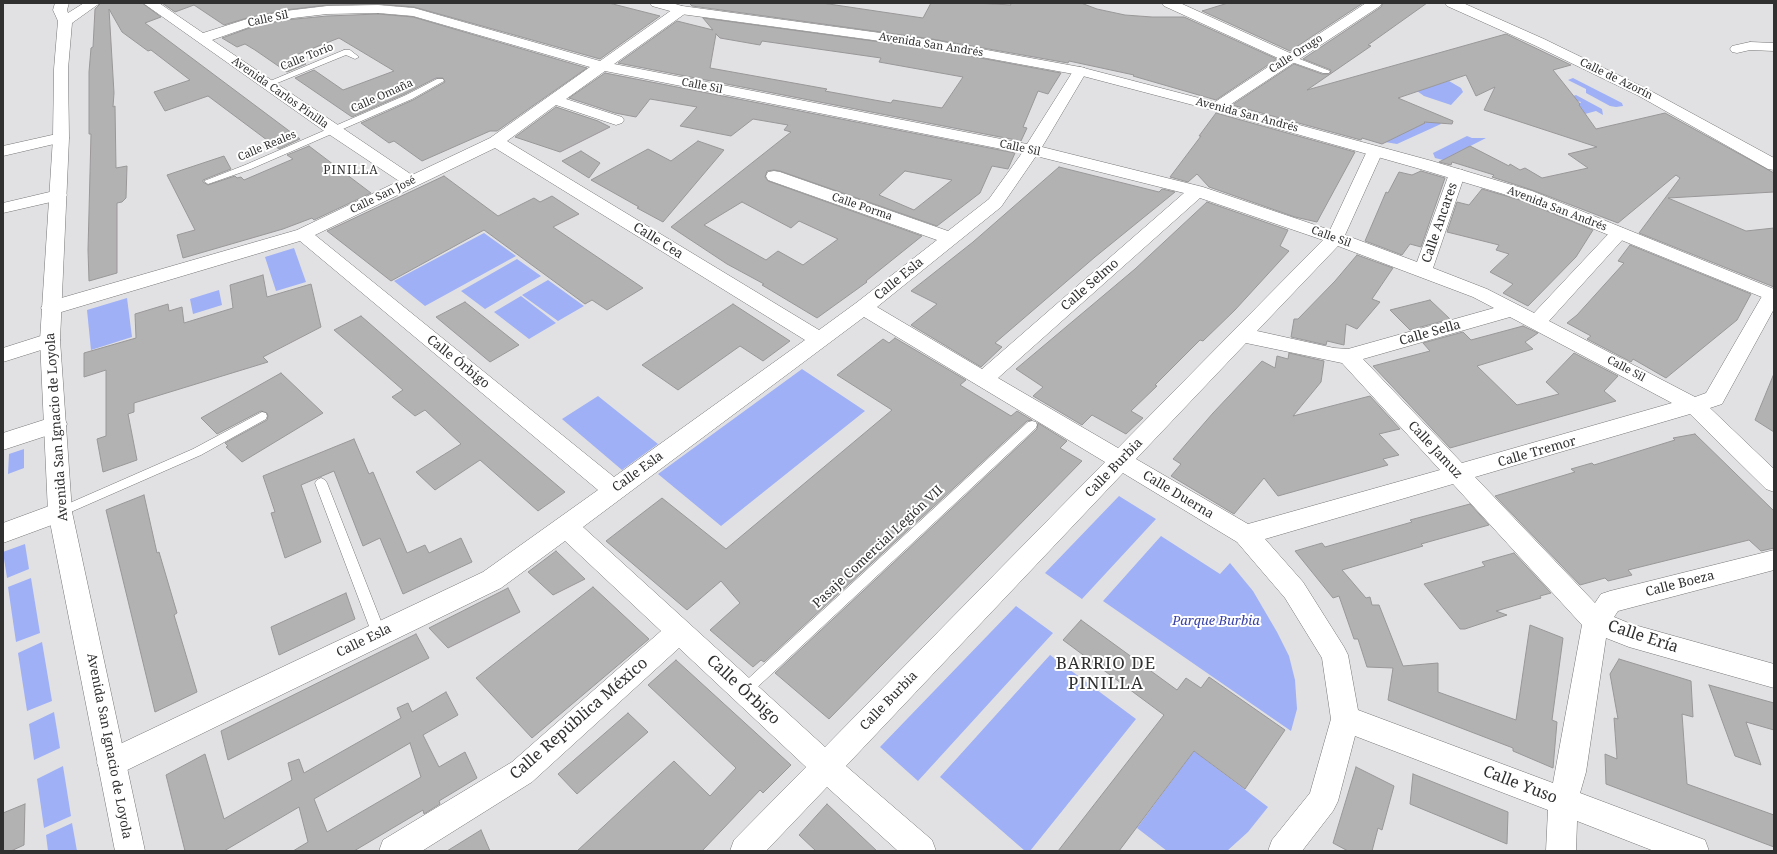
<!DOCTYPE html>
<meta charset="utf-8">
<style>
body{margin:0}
#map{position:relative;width:1777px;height:854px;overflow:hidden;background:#e1e1e3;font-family:"Noto Serif",serif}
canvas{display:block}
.frame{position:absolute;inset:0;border:4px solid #303030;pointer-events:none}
</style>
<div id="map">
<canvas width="1777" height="854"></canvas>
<div class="frame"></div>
</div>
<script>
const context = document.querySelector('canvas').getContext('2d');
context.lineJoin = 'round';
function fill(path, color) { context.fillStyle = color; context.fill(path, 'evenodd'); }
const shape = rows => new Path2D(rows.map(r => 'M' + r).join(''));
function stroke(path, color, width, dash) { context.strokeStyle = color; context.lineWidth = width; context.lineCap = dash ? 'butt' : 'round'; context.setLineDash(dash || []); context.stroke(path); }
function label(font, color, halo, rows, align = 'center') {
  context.font = font + ' "Noto Serif",serif'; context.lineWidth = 4; context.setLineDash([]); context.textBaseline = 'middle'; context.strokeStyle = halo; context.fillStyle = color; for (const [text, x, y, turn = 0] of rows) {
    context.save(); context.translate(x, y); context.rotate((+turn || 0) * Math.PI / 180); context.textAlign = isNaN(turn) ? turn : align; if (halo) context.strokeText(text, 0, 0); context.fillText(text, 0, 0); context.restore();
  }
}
fill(shape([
 [1573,78,1622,103,1623,106,1616,107,1610,106,1586,93,1586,89,1568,80],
 [1449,81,1461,88,1463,92,1451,105,1424,96,1417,91],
 [1576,95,1602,109,1603,115,1596,111,1585,114,1579,105,1581,102,1577,101,1573,96],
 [1436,117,1441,124,1397,144,1385,142],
 [1467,136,1472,138,1486,138,1443,160,1435,158,1433,153],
 [484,233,516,256,425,306,394,281],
 [294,248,306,282,276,291,265,257],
 [517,259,541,276,485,309,461,291],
 [548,280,584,306,558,321,522,295],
 [219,290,222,305,193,314,190,299],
 [521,296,556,323,529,339,494,312],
 [127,298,132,337,91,350,87,310],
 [802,369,865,411,721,526,658,474],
 [598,396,658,444,622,470,562,419],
 [24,449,24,468,8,474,9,454],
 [1119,496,1156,519,1082,599,1045,573],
 [1161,536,1220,574,1230,563,1253,591,1277,632,1289,656,1295,680,1297,709,1291,731,1103,601],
 [25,544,29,569,7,578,3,552],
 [31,578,40,633,16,642,8,587],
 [1016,606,1053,633,918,781,880,747],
 [42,642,52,701,27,711,18,653],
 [1050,655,1136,719,1030,851,1025,851,940,777],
 [54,712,60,748,34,760,29,724],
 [1194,751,1268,807,1248,832,1227,851,1167,851,1137,828],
 [63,766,71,816,44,828,37,779],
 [72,823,77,851,48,851,46,835]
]), '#9fb0f6');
const building = shape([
 [101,3,142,3,161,17,145,23,300,139,279,149,208,96,165,111,154,92,190,80,151,50,148,51,122,32,109,9,114,93,113,107,115,106,116,168,127,166,126,198,122,202,117,203,117,273,89,281,88,250,91,134,89,134,89,72,91,48,93,47,95,9,101,3],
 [162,3,609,3,660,16,600,59,414,7,378,4,327,5,285,10,247,18,224,25,194,5,175,12,162,3],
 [689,3,822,3,923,18,931,3,976,3,1011,5,1010,3,1081,3,1097,9,1125,15,1152,17,1184,17,1277,59,1216,100,1133,76,1134,75,1069,61,1068,63,932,39,692,6,689,3],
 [1228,3,1363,3,1290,51,1202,11,1228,3],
 [1383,3,1427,3,1368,45,1371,46,1307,90,1506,34,1571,65,1553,70,1580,104,1579,105,1596,129,1665,113,1774,173,1774,192,1668,198,1746,231,1774,228,1774,287,1639,233,1680,178,1676,175,1618,223,1532,190,1492,177,1494,175,1452,162,1451,165,1439,162,1470,146,1509,166,1510,164,1520,170,1525,168,1542,178,1588,168,1568,154,1597,147,1484,110,1495,87,1476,96,1466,75,1398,98,1453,121,1452,124,1424,122,1425,123,1382,144,1362,138,1361,140,1232,105,1294,64,1322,74,1330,74,1331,70,1303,59,1381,7,1383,3],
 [378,14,413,17,587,68,497,131,490,131,422,161,394,141,389,143,361,123,413,100,445,82,443,78,436,78,405,94,352,117,295,78,314,70,343,90,394,71,339,38,293,56,306,64,287,72,255,50,245,44,237,47,222,38,255,26,285,20,327,16,378,14],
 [703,18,932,49,1061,73,1048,94,1038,91,1023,127,1027,128,1021,141,618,63,677,21,713,30,703,18],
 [716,34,720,38,760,45,762,41,881,58,879,62,963,77,942,108,893,100,891,103,825,91,827,89,710,68,716,34],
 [605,73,1015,153,1008,169,992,166,980,193,937,226,780,171,774,170,767,171,765,177,768,181,922,236,866,281,867,282,817,318,762,285,764,284,727,264,671,227,791,132,784,130,788,125,753,119,731,136,680,126,697,107,650,99,636,117,615,113,569,98,605,73],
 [905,171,952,180,914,210,879,195,905,171],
 [742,202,791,228,799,221,838,239,803,265,778,251,766,260,704,225,742,202],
 [556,107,598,121,610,127,560,152,515,137,556,107],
 [1216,113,1355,152,1317,222,1295,217,1209,187,1197,174,1188,182,1170,177,1201,136,1199,136,1216,113],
 [698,141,724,150,663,222,637,208,639,207,591,180,648,149,671,161,698,141],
 [309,146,371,193,314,220,312,218,283,229,183,258,177,235,195,230,167,175,224,156,231,169,203,180,203,182,208,185,235,176,237,178,241,177,244,180,293,159,287,155,309,146],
 [581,151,600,163,589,178,562,161,581,151],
 [1059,167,1159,192,1162,189,1175,192,1095,257,995,343,1002,347,981,367,911,325,937,304,911,291,973,242,1059,167],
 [1421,171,1445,178,1421,247,1410,244,1402,255,1365,241,1386,192,1388,193,1399,172,1412,175,1421,171],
 [444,176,498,216,534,198,540,202,552,196,579,214,553,227,643,288,607,310,592,300,585,304,484,230,391,281,327,231,444,176],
 [1482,189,1520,200,1593,230,1576,257,1528,306,1503,293,1513,284,1490,272,1509,254,1496,250,1499,245,1447,232,1457,202,1469,205,1482,189],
 [1207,202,1288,230,1280,246,1289,251,1235,310,1203,341,1200,340,1155,385,1157,386,1131,411,1143,418,1126,434,1092,415,1082,425,1033,396,1043,387,1016,369,1135,269,1207,202],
 [1630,245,1751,294,1737,320,1666,378,1633,359,1631,362,1587,339,1591,336,1567,323,1577,315,1624,263,1618,261,1630,245],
 [1357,255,1393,268,1372,299,1380,302,1357,329,1346,324,1344,345,1327,341,1326,345,1291,337,1294,319,1298,319,1335,281,1357,255],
 [263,275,267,297,311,284,321,327,263,357,268,362,134,403,134,412,128,414,137,460,103,472,97,439,106,436,106,370,84,377,84,353,136,338,135,314,168,304,169,311,182,307,184,323,233,308,230,285,263,275],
 [1430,300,1450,319,1410,330,1390,310,1430,300],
 [465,302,519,345,490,362,436,317,465,302],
 [733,304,790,341,763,361,740,346,678,390,642,365,733,304],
 [361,316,478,418,565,492,538,511,480,460,435,490,416,472,461,444,425,410,415,416,392,397,403,390,334,330,361,316],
 [1523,326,1538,333,1525,342,1533,349,1477,366,1517,405,1559,394,1546,382,1574,353,1618,376,1604,391,1616,401,1450,448,1373,366,1430,351,1423,343,1463,332,1471,340,1523,326],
 [895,338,966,380,960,385,1011,416,1017,411,1032,420,1027,421,764,662,761,660,753,667,710,630,740,603,721,581,687,610,606,541,662,498,726,549,892,410,837,375,883,339,889,343,895,338],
 [1289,353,1324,361,1321,382,1293,416,1370,396,1400,429,1379,434,1399,455,1383,459,1388,465,1278,496,1264,478,1234,514,1171,476,1181,464,1173,459,1213,413,1262,361,1275,368,1277,356,1288,359,1289,353],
 [281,373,323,413,242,462,226,447,228,446,225,443,267,420,268,416,267,413,261,411,217,434,201,418,281,373],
 [1773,376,1774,376,1774,432,1755,420,1773,376],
 [1038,423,1067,441,1060,448,1082,461,829,719,775,673,1037,429,1038,423],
 [1695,434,1774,511,1774,548,1761,551,1749,540,1628,570,1632,575,1608,581,1605,578,1580,585,1495,496,1575,472,1571,469,1592,463,1594,465,1675,440,1673,438,1695,434],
 [354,439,369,474,373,472,407,553,425,545,429,553,461,538,472,562,403,594,380,538,363,546,334,471,301,485,321,542,285,558,271,513,275,512,263,476,354,439],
 [144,495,157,553,159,552,177,613,174,615,197,692,155,712,106,510,144,495],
 [1470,504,1489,525,1421,544,1423,546,1342,570,1366,598,1370,597,1372,605,1379,605,1403,666,1438,663,1438,692,1516,720,1530,625,1563,638,1552,720,1557,722,1553,768,1513,751,1513,748,1388,700,1393,668,1367,667,1358,639,1354,639,1339,596,1333,598,1295,551,1322,543,1325,547,1412,522,1410,520,1470,504],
 [556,551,585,579,553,595,528,572,556,551],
 [1514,553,1551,593,1540,596,1541,598,1496,611,1507,615,1465,629,1460,629,1424,584,1485,566,1482,562,1514,553],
 [593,587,649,639,532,738,476,678,593,587],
 [508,588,520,612,448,648,429,628,508,588],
 [346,593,355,619,279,655,271,627,346,593],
 [1081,620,1177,690,1186,678,1201,688,1209,677,1285,730,1245,789,1194,751,1119,851,1058,851,1164,715,1063,640,1081,620],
 [416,634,429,658,228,760,221,731,416,634],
 [1619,659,1691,681,1693,717,1682,714,1687,784,1774,815,1774,847,1606,784,1605,754,1617,759,1614,718,1618,719,1610,674,1619,659],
 [676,660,791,765,763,793,760,790,702,851,577,851,674,761,710,796,736,768,648,685,676,660],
 [1709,685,1774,703,1774,730,1746,722,1761,765,1735,756,1709,685],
 [446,692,458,715,423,735,439,767,465,752,477,778,439,801,440,804,424,814,423,810,354,851,293,851,308,842,299,807,224,851,185,851,166,775,205,754,224,819,292,780,288,763,299,759,304,773,401,718,397,708,408,703,412,712,446,692],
 [410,743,421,777,327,832,314,799,410,743],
 [628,713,648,732,577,794,558,774,628,713],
 [1356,767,1394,786,1382,830,1378,828,1372,851,1348,851,1333,843,1356,767],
 [1413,774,1508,812,1507,844,1410,804,1413,774],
 [25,804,24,845,11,851,3,851,3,813,25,804],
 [827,804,877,851,816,851,799,835,827,804],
 [481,830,490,851,447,851,481,830]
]);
fill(building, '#b3b2b3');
stroke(building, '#999798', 1);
const service = shape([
 [344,50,350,50,359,57,355,59,346,55,270,86,264,86,263,84,344,50],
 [1286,56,1292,56,1330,71,1329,73,1323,73,1286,60,1286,56],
 [437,79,443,79,444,81,412,99,251,169,211,183,208,184,204,181,245,165,406,95,437,79],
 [262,412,266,413,267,416,266,419,201,455,64,515,60,517,56,515,54,512,56,509,193,449,262,412],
 [1032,421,1036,422,1037,425,1036,428,749,695,744,697,739,695,737,691,739,687,1028,422,1032,421],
 [321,478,325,480,327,483,386,634,384,638,379,640,374,638,372,634,315,483,317,480,321,478]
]);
const minor = shape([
 [143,3,159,3,203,33,247,19,285,11,327,6,378,5,414,8,600,61,676,7,681,6,686,7,688,10,686,13,614,64,1027,144,1075,68,1080,67,1085,68,1087,71,1042,147,1203,187,1330,230,1367,151,1369,148,1375,146,1381,148,1383,151,1345,235,1417,262,1449,174,1451,170,1457,169,1463,170,1465,174,1433,268,1487,289,1534,313,1613,229,1619,227,1625,229,1628,233,1625,237,1549,321,1695,397,1706,393,1765,291,1774,289,1774,309,1722,404,1710,408,1774,469,1774,492,1766,489,1690,414,1475,477,1595,603,1601,594,1610,591,1774,550,1774,570,1618,611,1614,617,1631,624,1774,664,1774,688,1629,647,1606,638,1586,772,1580,793,1705,840,1709,851,1654,851,1577,821,1576,851,1546,851,1548,810,1355,736,1338,801,1333,811,1302,851,1268,851,1272,840,1310,793,1331,719,1322,658,1285,598,1237,542,1123,473,846,766,932,840,936,851,898,851,827,787,766,851,730,851,734,840,806,767,679,648,532,782,422,851,379,851,383,840,512,762,661,631,565,541,501,588,121,773,111,777,101,773,97,763,101,753,483,572,598,490,300,241,58,313,51,314,44,313,41,308,44,303,297,230,399,181,327,133,143,3],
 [378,13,413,16,590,67,490,138,412,175,212,40,255,25,285,19,327,14,378,13],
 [605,71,1022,153,989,199,948,231,780,172,774,171,768,172,766,176,768,180,937,240,856,303,819,330,507,141,556,105,616,125,622,123,624,120,622,117,566,99,605,71],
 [495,148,805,340,614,477,315,235,495,148],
 [1036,156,1184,193,982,369,877,307,1001,207,1036,156],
 [1200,198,1323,240,1118,448,998,378,1200,198],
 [1338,246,1473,297,1494,308,1348,349,1334,348,1257,331,1338,246],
 [864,317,1105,462,825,747,583,527,864,317],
 [1510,317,1672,403,1462,463,1363,359,1510,317],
 [1246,343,1342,363,1440,470,1248,524,1136,459,1246,343],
 [1453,484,1582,625,1553,783,1358,710,1348,655,1344,647,1303,582,1265,539,1453,484],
 [1162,3,1180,3,1290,53,1366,3,1382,3,1380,6,1222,110,1217,112,1212,110,1209,107,1212,104,1280,59,1164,6,1162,3],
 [1750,42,1774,43,1774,51,1750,50,1737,53,1732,52,1730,49,1732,46,1750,42],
 [61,133,67,135,69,138,67,141,3,156,3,146,61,133],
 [58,190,64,191,67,195,64,199,3,213,3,203,58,190],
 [50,333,57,335,60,340,57,345,3,362,3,348,50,333],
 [56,416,64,418,67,424,64,430,3,450,3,433,56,416],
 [60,502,68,505,72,512,68,519,3,543,3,523,60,502]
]);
const tertiary = shape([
 [650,3,672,3,682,6,932,40,1080,67,1222,104,1432,161,1532,191,1774,289,1774,302,1520,199,1420,169,1212,110,1079,75,932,48,681,14,652,6,650,3]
]);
const secondary = shape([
 [55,3,69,3,67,10,68,13,84,3,100,3,72,23,68,69,69,138,60,340,72,512,145,851,115,851,48,512,40,340,53,138,54,69,58,21,53,10,55,3],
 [1445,3,1463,3,1544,39,1649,90,1774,158,1774,170,1768,169,1639,96,1534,45,1447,6,1445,3]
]);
stroke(service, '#777779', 1);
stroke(minor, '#777779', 1);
stroke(tertiary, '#777779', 1);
stroke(secondary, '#777779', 1);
fill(service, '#fff');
fill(minor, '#fff');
fill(tertiary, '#fff');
fill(secondary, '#fff');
label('11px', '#303030', '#fff', [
 ["Calle Sil",268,19,-12],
 ["Avenida San Andrés",931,45,9],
 ["Calle Orugo",1296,54,-33],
 ["Calle Torío",307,57,-22],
 ["Calle de Azorín",1616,79,26],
 ["Calle Sil",702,86,11],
 ["Avenida Carlos Pinilla",280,93,35],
 ["Calle Omaña",382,96,-24],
 ["Avenida San Andrés",1247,115,15],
 ["Calle Reales",267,146,-23],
 ["Calle Sil",1020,148,12],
 ["Calle San José",383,195,-26],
 ["Calle Porma",862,207,19],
 ["Avenida San Andrés",1557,209,21],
 ["Calle Sil",1331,237,20],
 ["Calle Sil",1626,369,28]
]);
context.letterSpacing = '1px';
label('12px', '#303030', '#fff', [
 ["PINILLA",351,171]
]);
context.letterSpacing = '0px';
label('13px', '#303030', '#fff', [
 ["Calle Ancares",1440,223,-71],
 ["Calle Cea",658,241,32],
 ["Calle Esla",899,279,-39],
 ["Calle Selmo",1090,285,-41],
 ["Calle Sella",1430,333,-16],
 ["Calle Órbigo",458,362,39],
 ["Avenida San Ignacio de Loyola",57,427,-94],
 ["Calle Jamuz",1435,450,47],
 ["Calle Tremor",1537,452,-16],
 ["Calle Burbia",1114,468,-46],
 ["Calle Esla",638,472,-36],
 ["Calle Duerna",1178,495,31],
 ["Pasaje Comercial Legión VII",878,547,-43],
 ["Calle Boeza",1680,584,-14],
 ["Calle Esla",364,641,-26],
 ["Calle Burbia",889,701,-46],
 ["Avenida San Ignacio de Loyola",109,746,79]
]);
label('italic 13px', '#3841a5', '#fff', [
 ["Parque Burbia",1216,621]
]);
label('16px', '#303030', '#fff', [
 ["Calle Ería",1643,637,18],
 ["Calle Órbigo",743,690,43],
 ["Calle República México",579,719,-41],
 ["Calle Yuso",1520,785,21]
]);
context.letterSpacing = '1px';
label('17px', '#303030', '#fff', [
 ["BARRIO DE",1106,664],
 ["PINILLA",1106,684]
]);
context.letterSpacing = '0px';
</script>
